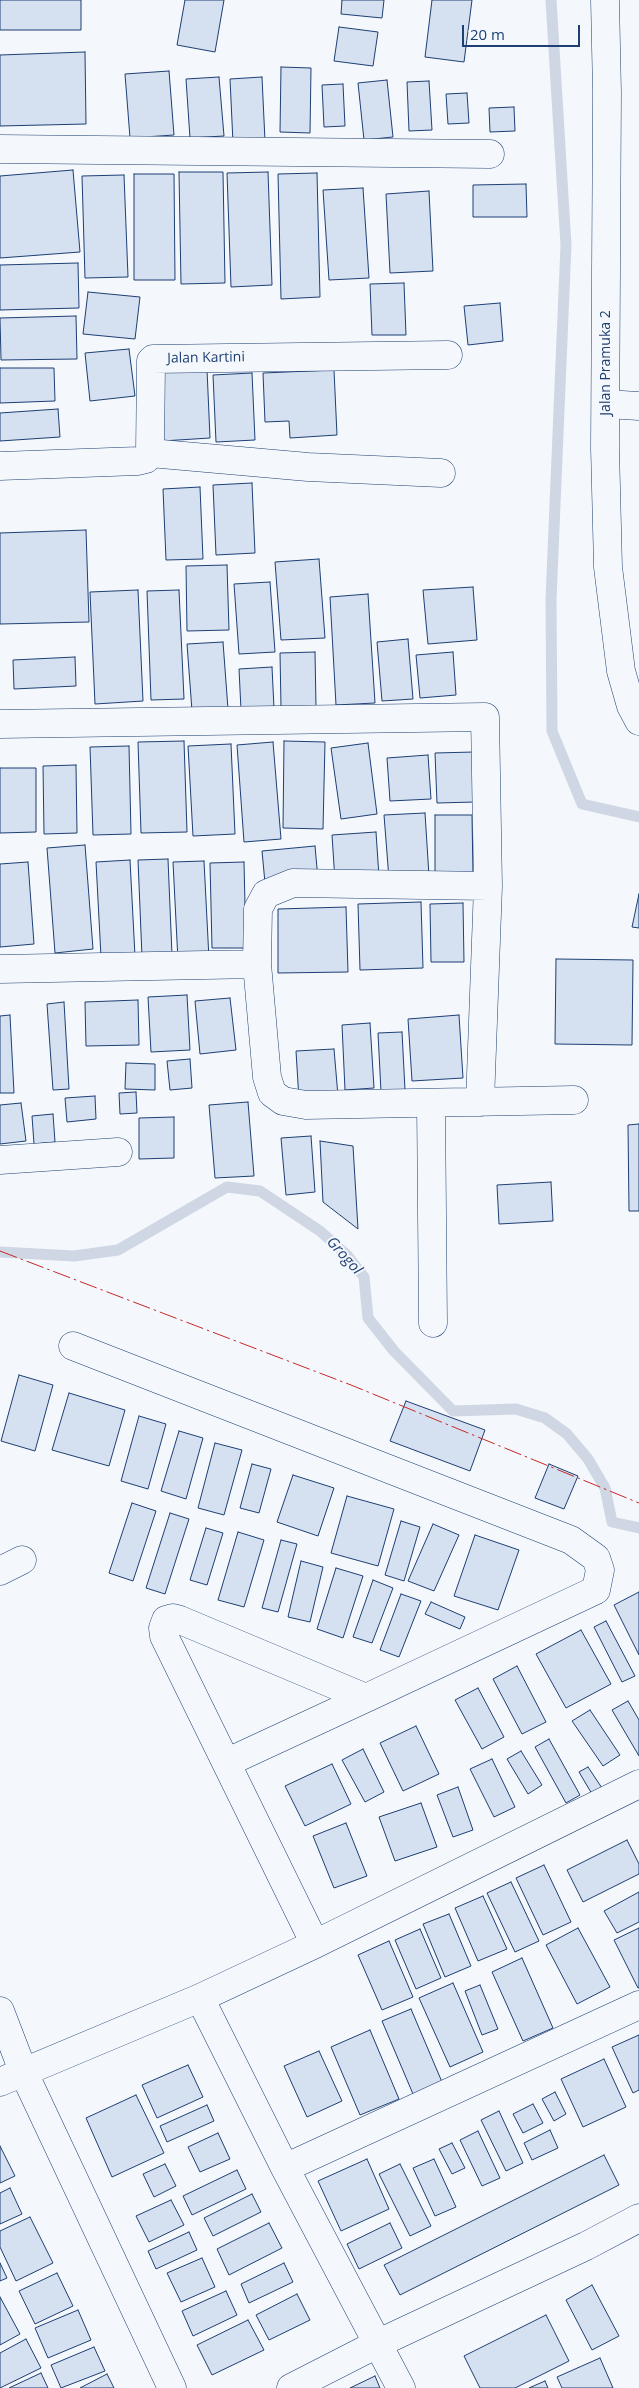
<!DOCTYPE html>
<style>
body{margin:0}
#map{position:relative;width:639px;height:2388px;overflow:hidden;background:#f4f7fb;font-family:"Open Sans",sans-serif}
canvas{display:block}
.scale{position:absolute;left:462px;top:25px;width:118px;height:22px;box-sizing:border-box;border:2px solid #1d3f73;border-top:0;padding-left:6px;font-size:15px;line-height:18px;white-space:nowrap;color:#1d3f73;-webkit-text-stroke:4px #f4f7fb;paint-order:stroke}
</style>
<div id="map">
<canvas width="639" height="2388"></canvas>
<div class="scale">20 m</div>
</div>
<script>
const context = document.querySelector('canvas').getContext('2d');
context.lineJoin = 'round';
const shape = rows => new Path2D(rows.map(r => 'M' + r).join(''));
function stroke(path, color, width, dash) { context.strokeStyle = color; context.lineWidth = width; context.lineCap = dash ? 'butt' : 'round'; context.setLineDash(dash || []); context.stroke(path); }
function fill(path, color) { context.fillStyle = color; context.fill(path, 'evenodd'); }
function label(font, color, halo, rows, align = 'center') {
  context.font = font + ' "Open Sans",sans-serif'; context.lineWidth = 4; context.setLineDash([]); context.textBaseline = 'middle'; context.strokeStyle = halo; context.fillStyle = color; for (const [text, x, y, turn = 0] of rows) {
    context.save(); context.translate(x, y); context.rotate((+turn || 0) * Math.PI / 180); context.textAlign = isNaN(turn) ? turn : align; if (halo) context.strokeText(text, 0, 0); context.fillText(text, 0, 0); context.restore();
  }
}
stroke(shape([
 [551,0,566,245,551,599,552,731,582,804,639,817],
 [0,1252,74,1256,118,1250,227,1187,260,1191,320,1231,347,1255,364,1277,368,1318,394,1351,453,1411,516,1409,545,1418,567,1434,588,1459,605,1488,612,1522,639,1528]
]), '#cfd7e4', 11);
const building = shape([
 [0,0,81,0,81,30,0,30,0,0],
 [185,0,224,0,215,52,177,45,185,0],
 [342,0,384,0,382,18,341,14,342,0],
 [432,0,472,0,464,62,425,57,432,0],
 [339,27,378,32,373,66,334,61,339,27],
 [85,52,86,124,0,126,0,55,85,52],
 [281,67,311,68,310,133,280,132,281,67],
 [169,71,174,135,130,138,125,74,169,71],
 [219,77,224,136,190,138,186,79,219,77],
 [262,77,265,141,233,143,230,79,262,77],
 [387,80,393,137,364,140,358,83,387,80],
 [429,81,432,130,409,131,407,82,429,81],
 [343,84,345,126,324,127,322,85,343,84],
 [467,93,469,123,448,124,446,94,467,93],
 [514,107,515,131,490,132,489,108,514,107],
 [73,170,80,252,0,258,0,176,73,170],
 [179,172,223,172,225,283,181,284,179,172],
 [268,172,272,285,231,287,227,173,268,172],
 [317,173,320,297,281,299,278,174,317,173],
 [134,174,174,174,175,280,134,280,134,174],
 [124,175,128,277,85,278,82,176,124,175],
 [526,184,527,217,473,217,473,185,526,184],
 [363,188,369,278,329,280,323,190,363,188],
 [429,191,433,271,390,273,386,194,429,191],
 [78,263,79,308,0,310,0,265,78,263],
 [404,283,406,335,372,335,370,284,404,283],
 [88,292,140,297,135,339,83,334,88,292],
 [500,303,503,341,468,345,464,306,500,303],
 [76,316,77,359,1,360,0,318,76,316],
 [129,349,135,396,90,401,85,353,129,349],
 [0,368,54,368,55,401,0,403,0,368],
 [207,369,210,438,162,441,158,371,207,369],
 [334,370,337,435,290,438,289,421,265,422,263,373,334,370],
 [252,373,255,440,216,442,213,375,252,373],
 [58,409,60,437,0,441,0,413,58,409],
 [252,483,255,553,216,555,213,485,252,483],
 [200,487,203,559,166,560,163,489,200,487],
 [86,530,89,622,0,624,0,533,86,530],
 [319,559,325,638,281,640,275,562,319,559],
 [227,565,229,630,187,631,186,566,227,565],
 [270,582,275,652,239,654,234,584,270,582],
 [473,587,477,640,428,644,423,590,473,587],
 [138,590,143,701,95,704,90,592,138,590],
 [179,590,184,699,151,700,147,591,179,590],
 [368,594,375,703,336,705,330,597,368,594],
 [408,639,413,699,382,701,377,642,408,639],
 [223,642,228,709,192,711,187,644,223,642],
 [315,652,316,706,281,707,280,653,315,652],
 [453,652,456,695,420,698,416,655,453,652],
 [75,657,76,686,14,689,13,660,75,657],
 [272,667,274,708,241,710,239,669,272,667],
 [184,741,187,832,141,833,138,742,184,741],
 [284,741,325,742,323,829,283,828,284,741],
 [273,742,281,839,244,842,237,745,273,742],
 [368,743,377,814,341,819,331,748,368,743],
 [231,744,235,834,193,836,188,746,231,744],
 [129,746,131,834,93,835,90,747,129,746],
 [474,752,475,802,437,803,435,753,474,752],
 [428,755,431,799,390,801,387,758,428,755],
 [76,765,77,833,44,834,43,766,76,765],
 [0,768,36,768,36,832,0,833,0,768],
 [425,813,429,876,389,879,384,815,425,813],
 [435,815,472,815,473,876,435,876,435,815],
 [376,832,379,877,335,881,332,835,376,832],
 [85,845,93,949,55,953,47,848,85,845],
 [315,846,318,879,265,883,262,851,315,846],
 [168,859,172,955,142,957,138,860,168,859],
 [130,860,135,956,101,957,96,862,130,860],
 [204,861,209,959,178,961,173,862,204,861],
 [28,862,34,944,0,947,0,864,28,862],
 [244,862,246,948,212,948,210,863,244,862],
 [639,894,639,928,632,927,639,894],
 [421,902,423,968,360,970,358,904,421,902],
 [463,903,464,962,431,962,430,904,463,903],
 [346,907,348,972,278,973,278,909,346,907],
 [556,959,633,960,632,1045,555,1044,556,959],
 [187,995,190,1050,151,1052,148,997,187,995],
 [230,998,236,1050,200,1054,195,1001,230,998],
 [138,1000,139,1045,86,1046,85,1002,138,1000],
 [64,1002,69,1089,53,1090,47,1004,64,1002],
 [10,1015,14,1093,0,1093,0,1016,10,1015],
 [459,1015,463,1078,412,1081,408,1019,459,1015],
 [370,1023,374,1088,345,1090,342,1025,370,1023],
 [402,1032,405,1090,381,1092,378,1033,402,1032],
 [334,1049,338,1096,299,1100,296,1051,334,1049],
 [190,1059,192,1088,170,1090,167,1061,190,1059],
 [126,1063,155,1064,155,1090,125,1089,126,1063],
 [136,1092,137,1113,120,1114,119,1093,136,1092],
 [95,1096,96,1119,67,1122,65,1098,95,1096],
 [248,1102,254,1176,215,1178,209,1105,248,1102],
 [21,1103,26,1141,0,1144,0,1105,21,1103],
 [53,1114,55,1142,34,1144,32,1116,53,1114],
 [174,1117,174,1158,139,1159,139,1118,174,1117],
 [639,1124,639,1211,629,1211,628,1125,639,1124],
 [311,1136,315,1192,286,1195,281,1138,311,1136],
 [320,1141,353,1146,358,1229,323,1202,320,1141],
 [551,1182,553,1221,499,1224,497,1185,551,1182],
 [19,1375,53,1385,35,1451,1,1441,19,1375],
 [69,1393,125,1410,109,1466,52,1450,69,1393],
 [406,1401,485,1430,470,1471,390,1441,406,1401],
 [139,1416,166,1424,148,1489,121,1481,139,1416],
 [179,1431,203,1438,186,1499,161,1491,179,1431],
 [215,1443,242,1450,224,1515,198,1508,215,1443],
 [252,1464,271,1469,259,1513,240,1508,252,1464],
 [549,1464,578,1476,564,1509,535,1498,549,1464],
 [293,1475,334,1488,318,1536,277,1522,293,1475],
 [347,1496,394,1509,378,1566,331,1553,347,1496],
 [132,1503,156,1511,133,1581,109,1573,132,1503],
 [170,1513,189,1519,165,1594,146,1588,170,1513],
 [401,1521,420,1527,404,1581,385,1575,401,1521],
 [433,1524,459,1535,434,1591,408,1581,433,1524],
 [206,1528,223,1533,207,1585,190,1580,206,1528],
 [238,1532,264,1540,244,1607,218,1600,238,1532],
 [475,1535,519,1550,498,1610,454,1596,475,1535],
 [281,1540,297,1544,278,1612,262,1608,281,1540],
 [301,1561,323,1567,310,1622,288,1617,301,1561],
 [336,1568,363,1576,343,1638,317,1629,336,1568],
 [373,1580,393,1588,372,1643,353,1637,373,1580],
 [639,1592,639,1655,614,1605,639,1592],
 [401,1594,421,1601,399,1657,380,1650,401,1594],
 [431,1602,465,1617,460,1629,425,1614,431,1602],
 [606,1621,635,1676,622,1682,594,1627,606,1621],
 [581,1630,611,1684,566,1708,536,1654,581,1630],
 [517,1666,546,1722,522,1734,493,1679,517,1666],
 [478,1688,504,1737,482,1749,455,1700,478,1688],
 [628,1701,639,1720,639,1756,612,1710,628,1701],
 [590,1710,620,1755,603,1766,572,1721,590,1710],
 [416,1726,439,1774,403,1791,380,1743,416,1726],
 [549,1739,580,1795,566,1803,535,1747,549,1739],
 [363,1749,384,1792,365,1802,342,1760,363,1749],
 [521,1751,542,1785,528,1794,507,1759,521,1751],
 [492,1759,515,1807,494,1817,470,1769,492,1759],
 [332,1764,351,1804,305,1826,285,1786,332,1764],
 [588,1767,602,1788,592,1794,579,1772,588,1767],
 [458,1787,473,1830,453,1837,437,1795,458,1787],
 [421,1803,437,1847,395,1861,379,1817,421,1803],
 [346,1823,367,1876,334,1888,313,1836,346,1823],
 [627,1840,639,1864,639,1874,583,1902,567,1870,627,1840],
 [544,1865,571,1922,543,1935,516,1878,544,1865],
 [511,1882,539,1941,515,1952,487,1893,511,1882],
 [639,1892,639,1922,617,1933,604,1911,639,1892],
 [483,1896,507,1949,478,1961,455,1908,483,1896],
 [449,1914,471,1966,445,1977,423,1924,449,1914],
 [578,1928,610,1987,577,2004,546,1945,578,1928],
 [639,1928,639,1988,638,1988,614,1940,639,1928],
 [420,1929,441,1978,416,1989,395,1940,420,1929],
 [389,1941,413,1997,382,2010,358,1955,389,1941],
 [522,1958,553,2028,523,2041,492,1972,522,1958],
 [453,1983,483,2052,450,2067,419,1998,453,1983],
 [480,1985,498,2029,482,2035,465,1991,480,1985],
 [411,2009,442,2082,413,2094,382,2021,411,2009],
 [370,2030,399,2099,360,2115,331,2047,370,2030],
 [639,2035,639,2090,633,2093,612,2047,639,2035],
 [319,2051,342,2101,307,2117,284,2066,319,2051],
 [604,2059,626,2107,583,2127,561,2079,604,2059],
 [188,2065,203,2097,157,2118,142,2085,188,2065],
 [555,2092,566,2114,554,2121,542,2099,555,2092],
 [136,2095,164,2153,112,2177,86,2118,136,2095],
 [533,2104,543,2123,523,2133,513,2114,533,2104],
 [207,2105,214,2121,167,2142,160,2126,207,2105],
 [499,2111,523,2163,506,2171,481,2120,499,2111],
 [550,2130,558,2148,532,2160,524,2143,550,2130],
 [478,2131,500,2178,482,2186,460,2140,478,2131],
 [218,2133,230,2159,200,2172,188,2147,218,2133],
 [452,2143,465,2168,452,2174,439,2149,452,2143],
 [0,2146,15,2176,0,2183,0,2146],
 [604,2155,619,2185,400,2295,384,2265,604,2155],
 [367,2159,389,2209,341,2231,318,2181,367,2159],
 [434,2159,456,2207,435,2216,413,2168,434,2159],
 [165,2164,176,2186,154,2197,143,2174,165,2164],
 [400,2164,431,2226,410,2236,379,2174,400,2164],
 [237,2170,246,2189,192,2215,183,2196,237,2170],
 [10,2188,22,2214,0,2224,0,2193,10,2188],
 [252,2194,261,2212,213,2236,204,2218,252,2194],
 [171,2200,184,2225,149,2242,136,2216,171,2200],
 [30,2217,53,2263,16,2281,0,2247,0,2231,30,2217],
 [269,2223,282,2248,229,2275,217,2249,269,2223],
 [390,2223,402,2248,359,2269,347,2244,390,2223],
 [189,2232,197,2250,156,2269,148,2251,189,2232],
 [202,2258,215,2287,181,2302,167,2273,202,2258],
 [0,2263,7,2278,0,2281,0,2263],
 [284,2263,293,2282,249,2303,241,2284,284,2263],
 [57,2273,73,2306,35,2324,19,2291,57,2273],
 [592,2285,619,2336,592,2350,566,2300,592,2285],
 [226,2291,237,2315,193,2336,182,2311,226,2291],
 [297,2294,310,2320,269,2340,256,2315,297,2294],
 [0,2297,20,2334,0,2345,0,2297],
 [78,2310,91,2340,48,2358,35,2328,78,2310],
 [546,2315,569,2361,515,2388,480,2388,464,2356,546,2315],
 [248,2320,264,2350,212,2375,197,2345,248,2320],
 [26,2339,41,2368,0,2388,0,2353,26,2339],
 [94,2347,105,2371,61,2388,51,2365,94,2347],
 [600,2358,613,2388,562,2388,557,2377,600,2358],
 [41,2373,48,2388,9,2388,41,2373],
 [107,2374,114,2388,80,2388,107,2374],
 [375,2376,380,2388,350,2388,375,2376],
 [545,2381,548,2388,529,2388,545,2381]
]);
fill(building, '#d5e0f0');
stroke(building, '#1d3f73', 1);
const minor = shape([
 [0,149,490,154],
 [606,404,639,406],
 [150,453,308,467,441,473],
 [0,466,138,461,146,459,150,453,151,361,153,359,448,355],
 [0,724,485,717,488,886,480,1102],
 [488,886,293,883,266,894,258,909,257,964,267,1077,272,1093,283,1101,306,1105,574,1100],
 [0,969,257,964],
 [431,1103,433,1323],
 [0,1160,118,1152],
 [73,1346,571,1540,596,1558,600,1570,596,1590,366,1698,180,1620,173,1618,166,1620,163,1628,164,1636,315,1944],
 [0,1571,22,1560],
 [228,1762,366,1698],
 [200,1998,285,2168,401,2388],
 [0,2011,23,2071,172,2388],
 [0,2082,200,1998,315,1944,639,1784],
 [285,2168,639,2005],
 [291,2388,379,2343,586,2246,639,2218]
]);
const secondary = shape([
 [605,0,607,92,605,448,608,567,621,671,631,706,639,721]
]);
stroke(minor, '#1d3f73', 29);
stroke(secondary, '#1d3f73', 29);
stroke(minor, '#f4f7fb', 28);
stroke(secondary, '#f4f7fb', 28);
stroke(shape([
 [0,1251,351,1385,639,1503]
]), '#c62828', 1, [18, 4, 2.5, 4]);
label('14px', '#1d3f73', '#f4f7fb', [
 ["Jalan Kartini",206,358,-1],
 ["Jalan Pramuka 2",606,363,-90]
]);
label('italic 15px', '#1d3f73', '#f4f7fb', [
 ["Grogol",344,1256,48]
]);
</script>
